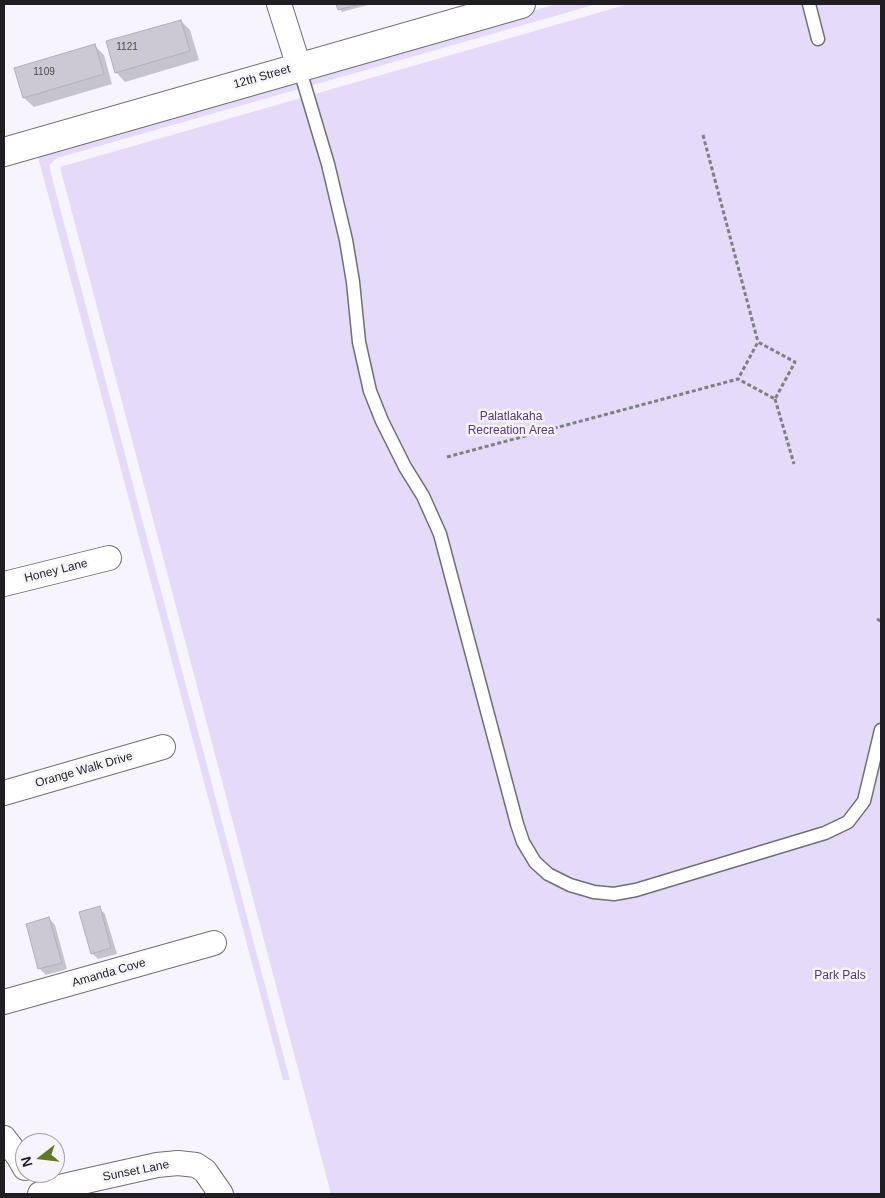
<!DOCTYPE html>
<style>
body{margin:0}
#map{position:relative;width:885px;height:1198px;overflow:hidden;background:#f7f4fe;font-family:Arial,sans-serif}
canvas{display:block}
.frame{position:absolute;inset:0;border:5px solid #201e22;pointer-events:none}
.north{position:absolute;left:15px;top:1133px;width:50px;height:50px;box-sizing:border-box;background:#f7f4fe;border:1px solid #a19ea6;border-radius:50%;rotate:254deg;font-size:14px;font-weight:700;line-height:20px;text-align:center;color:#201e22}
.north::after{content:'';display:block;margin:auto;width:18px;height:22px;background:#627727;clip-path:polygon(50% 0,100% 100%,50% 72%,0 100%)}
</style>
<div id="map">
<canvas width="885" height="1198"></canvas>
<div class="frame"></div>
<div class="north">N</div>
</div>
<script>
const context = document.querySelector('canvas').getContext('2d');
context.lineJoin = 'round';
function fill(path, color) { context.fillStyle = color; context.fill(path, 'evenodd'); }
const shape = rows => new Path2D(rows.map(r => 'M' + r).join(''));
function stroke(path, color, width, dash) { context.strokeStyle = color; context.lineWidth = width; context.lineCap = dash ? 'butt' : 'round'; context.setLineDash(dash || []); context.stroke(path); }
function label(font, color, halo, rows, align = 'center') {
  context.font = font + ' Arial,sans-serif'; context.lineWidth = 5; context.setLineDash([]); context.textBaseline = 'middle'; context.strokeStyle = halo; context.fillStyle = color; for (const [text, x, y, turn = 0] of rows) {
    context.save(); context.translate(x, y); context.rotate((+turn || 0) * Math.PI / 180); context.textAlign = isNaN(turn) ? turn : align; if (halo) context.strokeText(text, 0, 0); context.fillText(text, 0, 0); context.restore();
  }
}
fill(shape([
 [557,4,597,4,57,158,50,164,50,170,290,1080,283,1080,37,153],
 [629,4,881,4,881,1194,331,1194,60,167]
]), '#e5daf8');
fill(shape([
 [337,4,371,4,342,12],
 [181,21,190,30,199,60,125,82,116,72],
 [94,45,104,55,112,84,34,107,24,98,16,69],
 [99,908,105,914,117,954,98,959,92,953],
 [49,918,55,925,67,969,46,975,40,969,27,925]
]), '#0003');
const building = shape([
 [336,4,360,4,338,10,336,4],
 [181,20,190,51,115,73,106,41,181,20],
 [95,44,104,74,23,98,14,68,95,44],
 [100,906,111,948,91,954,79,912,100,906],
 [49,917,62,963,38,969,26,924,49,917]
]);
fill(building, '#ccc9d2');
stroke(building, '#b2aeb8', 1);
const lane = shape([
 [809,4,818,39],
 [299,67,328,164,346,240,353,282,359,342,370,391,382,421,405,467,423,496,440,534,517,824,523,842,535,862,548,874,570,885,594,892,614,894,636,890,825,833,848,822,864,801,881,730]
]);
const street = shape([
 [279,4,299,67],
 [4,584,109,558],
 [4,793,163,747],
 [4,1002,214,943],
 [4,1138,18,1156,25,1168],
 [40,1194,48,1190,77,1183,157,1165,178,1163,196,1165,205,1171,221,1194]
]);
const secondary = shape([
 [4,152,521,4]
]);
stroke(lane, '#716e77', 15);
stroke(street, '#716e77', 26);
stroke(secondary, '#716e77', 30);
stroke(shape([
 [703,135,758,342],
 [775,399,794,464],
 [447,457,738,379,775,399,795,362,758,342,738,379],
 [877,619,881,621]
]), '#817f86', 3, [4, 2.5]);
stroke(lane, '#fff', 12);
stroke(street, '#fff', 24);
stroke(secondary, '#fff', 28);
label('10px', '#4b494e', null, [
 ["1121",127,47],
 ["1109",44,72]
]);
label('12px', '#201e22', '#f7f4fe', [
 ["12th Street",262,77,-16],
 ["Honey Lane",56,571,-14],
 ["Orange Walk Drive",84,770,-16],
 ["Amanda Cove",109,973,-16],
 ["Sunset Lane",136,1171,-11]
]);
label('12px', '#57377e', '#f7f4fe', [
 ["Palatlakaha",511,417],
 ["Recreation Area",511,431],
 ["Park Pals",840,976]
]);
</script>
